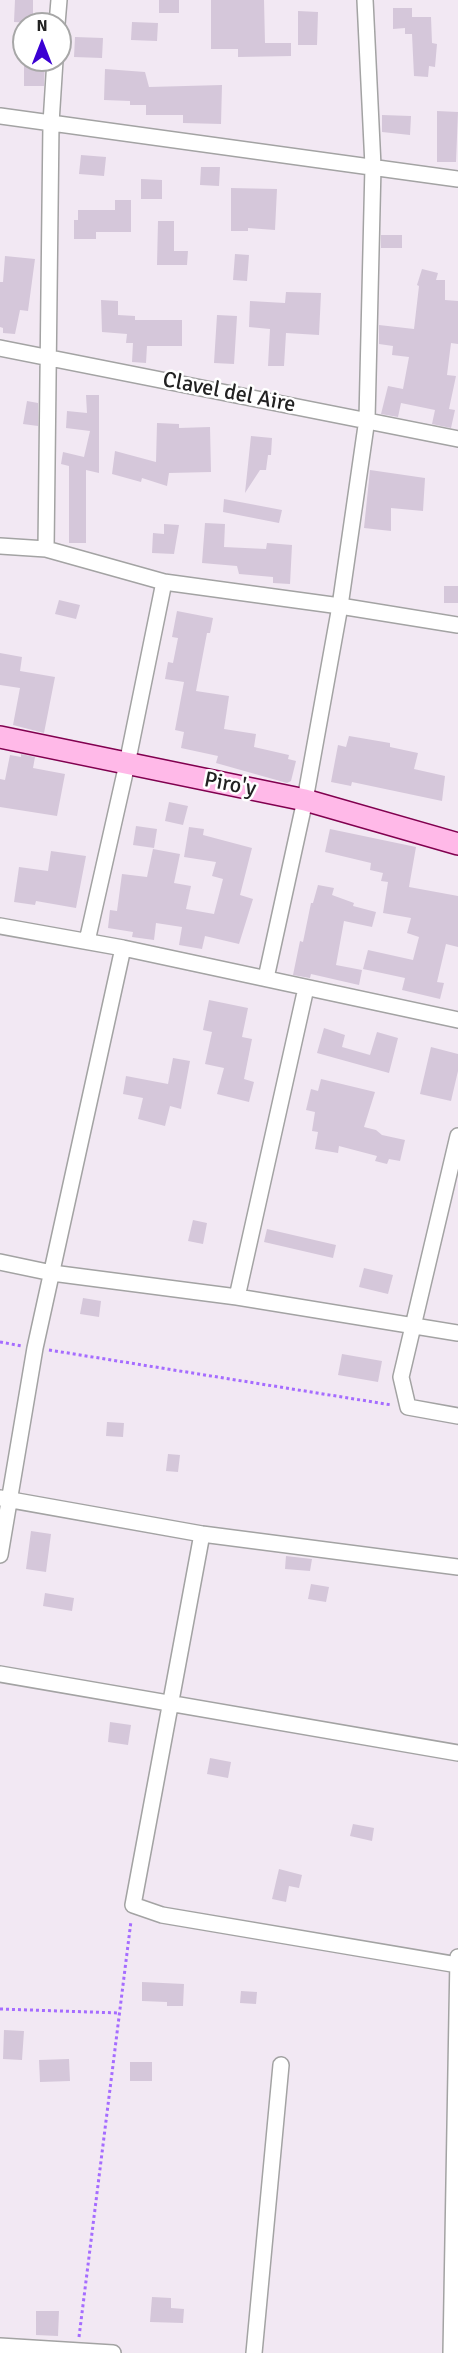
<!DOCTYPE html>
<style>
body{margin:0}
#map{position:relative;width:458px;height:2353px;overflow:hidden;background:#f2e8f3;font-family:Signika,sans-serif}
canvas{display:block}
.north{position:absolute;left:12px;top:12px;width:60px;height:60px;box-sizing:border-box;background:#fff;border:2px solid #a7a7a7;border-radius:50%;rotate:0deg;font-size:16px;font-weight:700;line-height:24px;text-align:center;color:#222}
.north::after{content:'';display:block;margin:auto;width:21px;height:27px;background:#3b00d3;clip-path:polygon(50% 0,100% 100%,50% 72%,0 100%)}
</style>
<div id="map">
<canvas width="458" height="2353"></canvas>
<div class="north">N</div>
</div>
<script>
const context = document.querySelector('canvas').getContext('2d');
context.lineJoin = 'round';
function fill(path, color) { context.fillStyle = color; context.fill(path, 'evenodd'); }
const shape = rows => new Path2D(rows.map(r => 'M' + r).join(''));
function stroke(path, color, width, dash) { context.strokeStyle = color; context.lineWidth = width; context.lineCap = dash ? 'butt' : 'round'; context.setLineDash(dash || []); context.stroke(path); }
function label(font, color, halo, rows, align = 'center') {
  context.font = font + ' Signika,sans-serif'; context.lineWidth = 5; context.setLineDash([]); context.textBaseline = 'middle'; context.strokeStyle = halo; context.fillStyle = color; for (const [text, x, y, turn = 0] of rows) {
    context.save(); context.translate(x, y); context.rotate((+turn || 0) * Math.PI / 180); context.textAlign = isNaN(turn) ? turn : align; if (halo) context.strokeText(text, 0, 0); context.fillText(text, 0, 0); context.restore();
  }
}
fill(shape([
 [15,0,33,0,33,23,14,22],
 [159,0,179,0,179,13,159,13],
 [211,0,264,0,265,43,291,43,291,56,238,57,238,49,211,49],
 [393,8,412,8,412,17,431,17,432,43,437,44,435,67,429,66,428,77,414,76,412,34,405,34,405,28,393,29],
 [298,11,318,12,317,45,298,45],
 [132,22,158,23,157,41,131,40],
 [75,37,103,38,102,58,74,57],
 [24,60,45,60,44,86,24,86],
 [105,69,145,72,149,87,222,85,221,124,183,123,183,115,146,115,146,105,130,105,130,101,104,100],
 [437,111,458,112,456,162,437,162],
 [382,115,411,116,410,135,382,132],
 [81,155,106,157,104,176,79,174],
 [201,167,220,167,219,186,200,185],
 [141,179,162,180,162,199,141,199],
 [231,188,277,189,275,230,248,228,248,231,231,231],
 [115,200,131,200,131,232,96,232,96,239,74,239,74,220,78,220,78,210,115,210],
 [158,221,174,221,174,251,188,251,187,265,157,265],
 [381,235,402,235,402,248,381,248],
 [235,254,249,255,247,281,233,280],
 [5,256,35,259,28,311,20,310,15,334,3,333,3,328,0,327,0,282,3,282],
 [422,269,438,273,436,280,445,280,445,300,458,301,458,344,451,343,447,375,456,376,449,409,455,410,451,428,432,424,435,410,401,403,398,417,381,414,388,386,403,389,409,357,392,355,393,346,379,344,379,325,414,329,419,286,417,285],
 [286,292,321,293,319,335,286,333,284,366,268,366,270,329,249,327,250,301,285,303],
 [101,300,118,301,118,315,135,316,135,320,182,320,182,346,147,346,146,363,132,362,133,343,126,343,127,334,102,332],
 [217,315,237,316,234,364,214,363],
 [86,395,99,395,99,473,86,470,86,543,69,543,69,466,61,464,63,452,84,457,90,431,66,428,67,411,87,413],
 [27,401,38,403,38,426,23,424],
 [157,423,179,424,179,428,210,427,211,472,169,473,167,486,142,478,141,482,112,474,115,451,156,462],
 [251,436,272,438,271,455,268,455,266,470,260,470,245,493],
 [370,470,425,478,423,511,391,508,391,531,364,528],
 [224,499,282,510,279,523,223,512],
 [205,523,225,524,224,547,266,549,267,543,292,545,290,584,273,583,273,577,239,574,237,566,202,563],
 [164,524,179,525,174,554,152,553,153,533,164,534],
 [444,586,458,586,458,603,444,603],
 [59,600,80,605,76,619,55,614],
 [177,611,213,618,210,633,207,633,196,691,229,696,224,729,256,734,254,747,289,755,288,759,296,761,291,781,287,783,216,763,218,756,181,748,184,732,175,730,184,682,165,679,168,662,173,663,178,638,172,637],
 [0,653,22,657,20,671,55,677,44,733,13,725,20,688,0,685],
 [349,736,390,743,390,747,418,753,414,769,445,776,442,801,352,782,351,786,331,782,338,745,346,747],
 [21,754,35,757,33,768,65,774,57,816,0,807,0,779,5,780,10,755,21,757],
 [169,802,188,806,183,825,165,821],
 [136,826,157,829,154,848,133,845],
 [189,827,204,829,203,835,252,848,240,895,253,899,239,944,205,936,202,949,179,945,182,927,156,923,154,940,132,937,133,932,108,928,110,910,117,911,122,874,147,877,153,849,180,854,174,883,191,886,186,909,214,914,223,879,212,876,216,862,184,857],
 [330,829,416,847,409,887,458,896,458,947,446,944,437,982,444,983,440,999,402,990,405,978,363,969,368,950,413,960,419,937,407,933,411,918,383,913,388,882,381,881,383,873,370,870,371,863,325,852],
 [51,851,86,856,76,908,36,901,35,905,14,902,19,867,48,871],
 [318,885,334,888,332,895,354,903,353,906,376,912,372,927,344,921,336,965,362,970,359,985,311,974,310,978,293,975,300,941,303,942,311,903,313,903],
 [209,1000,248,1008,242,1037,252,1039,244,1079,254,1082,249,1102,217,1094,224,1068,205,1064,212,1032,203,1030],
 [324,1028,345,1035,342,1047,370,1055,377,1032,398,1038,389,1073,317,1053],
 [431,1047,458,1054,458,1071,451,1101,420,1094],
 [173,1058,190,1061,181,1109,170,1106,165,1126,138,1119,143,1098,123,1094,126,1076,168,1084],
 [321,1079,375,1092,364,1127,376,1130,382,1135,405,1140,400,1161,389,1159,387,1164,375,1161,377,1156,339,1146,338,1153,315,1149,318,1132,312,1131,315,1112,306,1110,311,1089,318,1091],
 [193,1220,207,1223,203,1244,188,1241],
 [267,1229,336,1245,333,1258,264,1242],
 [364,1268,393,1275,388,1294,359,1287],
 [83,1298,101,1301,99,1317,80,1314],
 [342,1354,382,1361,378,1382,338,1375],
 [107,1422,124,1423,123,1437,106,1436],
 [168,1454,180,1455,178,1472,166,1471],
 [31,1531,51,1534,46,1572,26,1569],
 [286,1556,312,1559,310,1571,285,1569],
 [311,1584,329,1587,326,1602,308,1599],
 [45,1593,74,1598,72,1611,43,1606],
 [110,1722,131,1725,128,1745,108,1742],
 [210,1758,231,1762,228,1778,207,1774],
 [353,1824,374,1828,372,1841,350,1836],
 [279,1869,302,1875,299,1888,289,1886,286,1902,272,1899],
 [142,1982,184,1984,183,2006,167,2006,167,2002,142,2001],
 [241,1991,257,1992,256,2004,240,2003],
 [4,2030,24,2031,22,2060,3,2059],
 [69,2059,70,2081,40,2082,39,2060],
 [130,2062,152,2062,152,2081,130,2081],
 [152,2297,171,2298,171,2308,184,2309,183,2323,150,2322],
 [36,2311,59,2311,58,2336,36,2335]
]), '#d5c7da');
const minor = shape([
 [57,24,59,0],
 [0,116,458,179],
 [0,348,458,439],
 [0,546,46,549,164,582,340,606,458,625],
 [46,549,51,123,55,60],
 [0,926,123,948,458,1020],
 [87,941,127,764,164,582],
 [266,978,305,800,340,606,367,419,373,166,365,0],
 [458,1136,401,1377,408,1407,458,1416],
 [0,1262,52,1273,237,1297,458,1333],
 [237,1297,306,988],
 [0,1498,202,1534,458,1567],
 [202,1534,133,1905,162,1915,458,1965],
 [0,1555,35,1348,123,948],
 [0,1674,458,1753],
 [0,2346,113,2353],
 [254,2353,281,2065],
 [451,2353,458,1957]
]);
const secondary = shape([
 [0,737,305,800,458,844]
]);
stroke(minor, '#a3a3a3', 18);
stroke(secondary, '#81004f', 24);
stroke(shape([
 [0,1342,22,1346],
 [49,1350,392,1405],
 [0,2009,120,2013],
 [79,2337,131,1921]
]), '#a56cff', 3, [3, 3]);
stroke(minor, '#fff', 15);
stroke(secondary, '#ffb9e8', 21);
label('22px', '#222', '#fff', [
 ["Clavel del Aire",229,393,11],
 ["Piro'y",230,785,11]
]);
</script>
